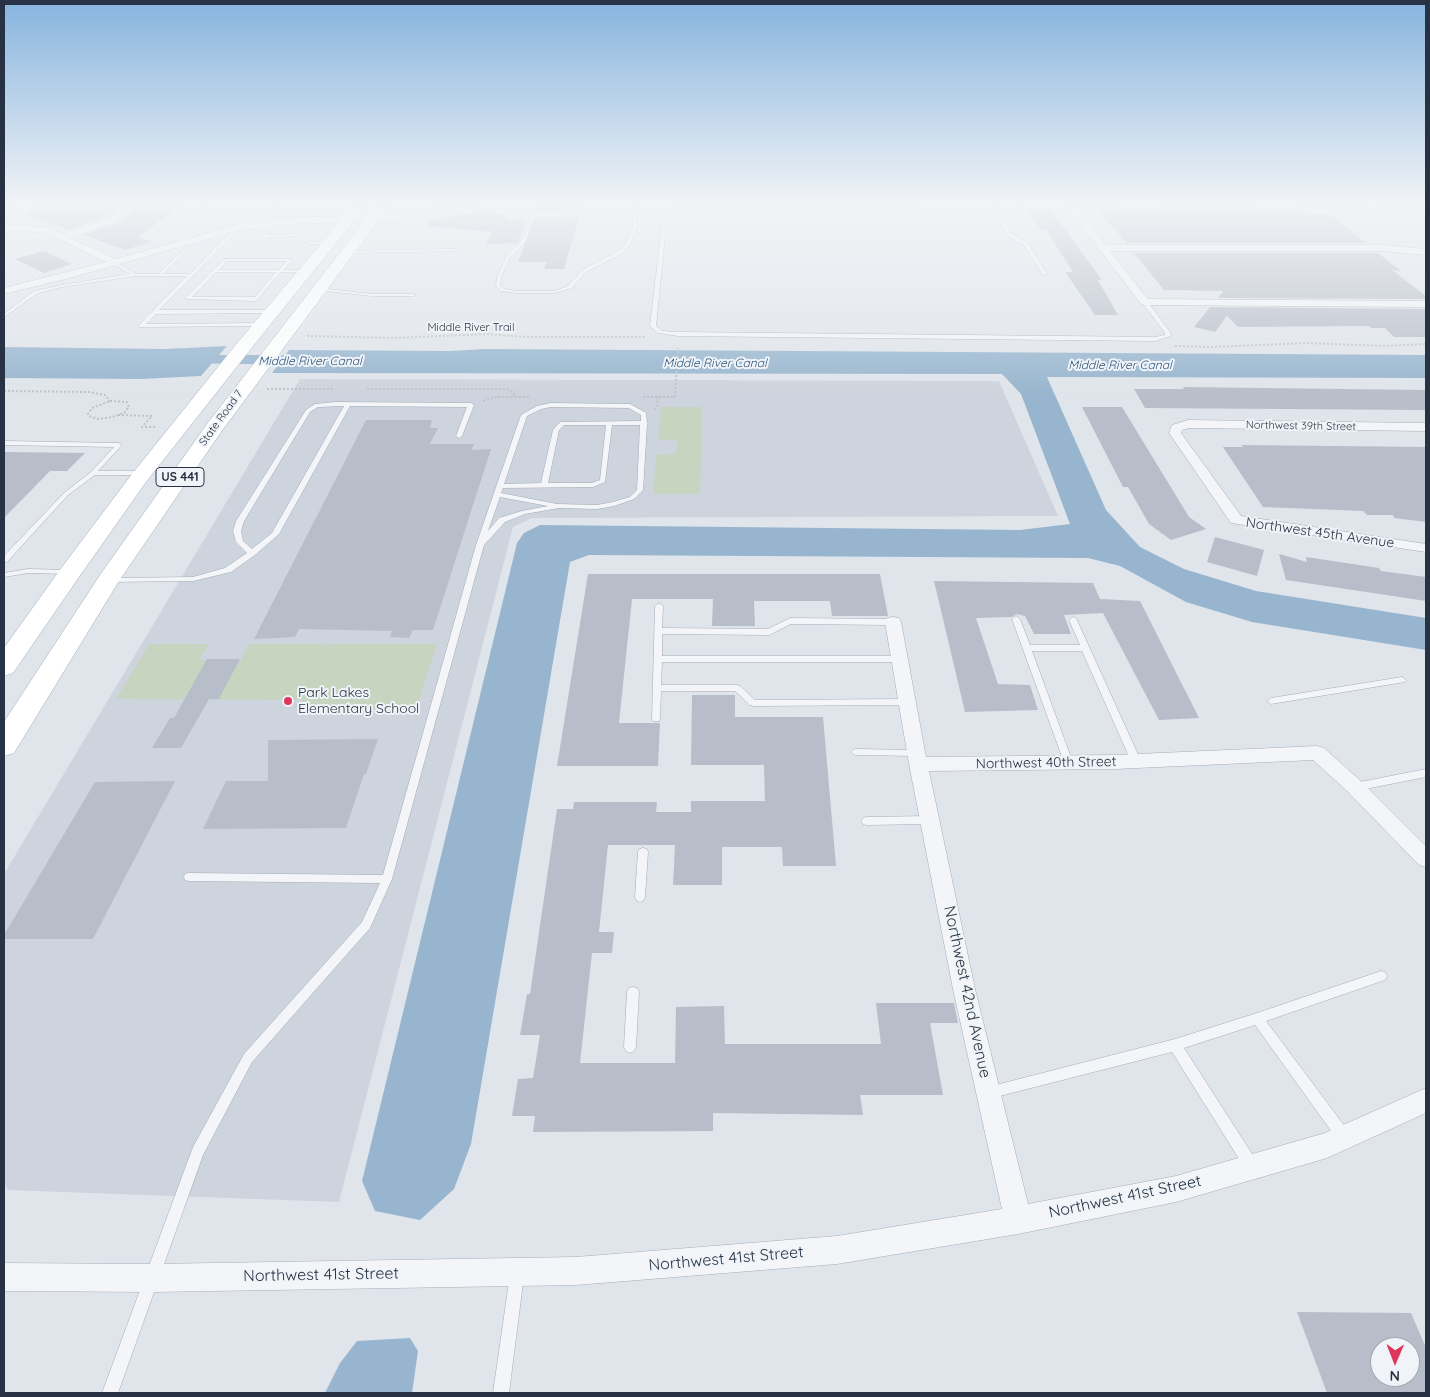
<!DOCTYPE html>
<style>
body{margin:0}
#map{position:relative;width:1430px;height:1397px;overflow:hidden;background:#e0e5eb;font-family:Quicksand,sans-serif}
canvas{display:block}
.frame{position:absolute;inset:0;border:5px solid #273344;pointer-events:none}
.north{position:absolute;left:1370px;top:1337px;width:50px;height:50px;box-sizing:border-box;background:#f0f4f8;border:1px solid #a0a7b0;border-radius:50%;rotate:181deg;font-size:14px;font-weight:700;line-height:20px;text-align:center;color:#273344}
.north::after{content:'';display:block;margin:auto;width:18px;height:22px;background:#dd385b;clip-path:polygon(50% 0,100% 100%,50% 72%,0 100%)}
</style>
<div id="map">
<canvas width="1430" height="1397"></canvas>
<div class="frame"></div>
<div class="north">N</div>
</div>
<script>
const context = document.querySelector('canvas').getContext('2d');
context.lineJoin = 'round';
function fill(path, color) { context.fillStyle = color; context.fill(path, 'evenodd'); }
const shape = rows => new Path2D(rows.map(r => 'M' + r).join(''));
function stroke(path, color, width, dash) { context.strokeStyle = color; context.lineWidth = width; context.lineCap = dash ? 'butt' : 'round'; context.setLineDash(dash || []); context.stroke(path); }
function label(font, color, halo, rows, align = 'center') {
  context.font = font + ' Quicksand,sans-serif'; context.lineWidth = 4; context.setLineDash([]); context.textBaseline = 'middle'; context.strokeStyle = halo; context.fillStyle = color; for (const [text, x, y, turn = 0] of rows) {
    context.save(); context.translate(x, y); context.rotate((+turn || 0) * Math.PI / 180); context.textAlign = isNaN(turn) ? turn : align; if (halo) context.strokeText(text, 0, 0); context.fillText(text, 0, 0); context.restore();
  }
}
fill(shape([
 [300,379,999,381,1058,516,532,518,513,527,339,1202,8,1190,4,1183,4,874]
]), '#ced4dd');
fill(shape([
 [661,407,702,407,700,494,653,494,656,455,676,454,677,440,658,440],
 [149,644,208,644,199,660,240,661,249,644,327,644,315,675,328,644,437,644,416,709,299,710,303,700,116,699]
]), '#c7d5c0');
fill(shape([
 [227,346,201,376,141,379,4,378,4,347,164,349],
 [485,349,1426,355,1426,378,1047,377,1106,510,1140,547,1184,569,1256,591,1426,618,1426,650,1252,622,1186,602,1120,566,1088,558,589,555,570,562,471,1144,454,1189,420,1220,375,1211,362,1181,517,543,524,533,540,525,1020,530,1070,524,1021,394,1002,374,272,373,289,350,450,351],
 [410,1338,418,1351,412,1393,325,1393,340,1363,357,1341]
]), '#97b5ce');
fill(shape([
 [183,355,315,355,320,357,323,360,320,363,315,365,178,363,175,360,178,357,183,355]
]), '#97b5ce');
fill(shape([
 [539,201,584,201,581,212,537,212],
 [44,202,107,202,102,206,123,206,110,215,69,230,26,214],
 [180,205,139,237,151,242,125,250,84,235,118,223,139,206],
 [1026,209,1050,209,1102,280,1098,280,1118,315,1095,315,1065,272,1073,272,1046,230,1041,230],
 [481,211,501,213,508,220,527,220,518,243,486,244,492,232,428,226,427,221],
 [1098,211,1137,213,1135,211,1328,213,1366,243,1127,243],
 [579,217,564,269,544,269,547,262,518,262,535,218],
 [44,251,72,264,44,273,15,259],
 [1134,253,1378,253,1401,271,1392,270,1426,296,1426,299,1218,298,1223,291,1164,290],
 [1210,307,1426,309,1426,337,1394,337,1385,328,1371,328,1369,326,1238,327,1227,316,1215,332,1194,327],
 [1183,387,1426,390,1426,410,1145,408,1134,389,1184,389],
 [1082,407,1122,407,1189,517,1206,529,1171,540,1149,524,1128,487,1123,487],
 [366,420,432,420,430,428,438,428,430,444,474,444,471,450,491,449,433,630,413,630,409,638,390,637,392,631,299,629,295,637,254,639],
 [1241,445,1426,447,1426,522,1394,518,1393,515,1367,515,1363,511,1263,507,1223,447,1243,447],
 [4,452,85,453,67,471,50,471,4,518],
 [1215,537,1264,550,1257,576,1207,562],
 [1279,554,1307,562,1306,557,1379,568,1381,571,1426,577,1426,601,1286,580],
 [588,574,880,574,888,616,832,616,830,601,754,601,755,626,712,626,713,599,632,599,619,723,660,723,658,766,557,766],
 [934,581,1093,583,1100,599,1140,601,1199,718,1159,720,1103,613,1064,615,1071,634,1034,634,1025,616,1016,614,1012,617,976,618,998,684,1030,685,1038,710,965,712],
 [207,659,240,659,219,699,209,699,181,748,152,748,170,718,174,718],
 [692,695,735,695,735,717,823,717,836,866,783,866,782,847,722,847,722,885,673,885,675,845,608,845,599,932,614,932,612,953,592,953,580,1063,675,1063,676,1007,724,1006,725,1044,881,1044,876,1003,954,1003,958,1023,930,1023,943,1095,860,1095,863,1115,713,1113,713,1131,533,1132,535,1116,512,1116,518,1079,533,1078,540,1035,520,1035,527,994,530,994,557,809,573,809,574,802,657,802,656,812,691,812,691,801,765,801,764,765,691,765],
 [378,739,366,774,364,774,346,828,203,829,226,781,268,781,268,740],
 [175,781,93,939,4,939,4,935,95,782],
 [1297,1312,1411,1313,1426,1348,1426,1393,1327,1393],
 [1380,1347,1410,1347,1410,1377,1380,1377]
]), '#b7bec9');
const service = shape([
 [209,201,214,201,189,226,207,235,205,237,184,226,209,201],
 [280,201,284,201,265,224,261,224,261,222,280,201],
 [632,201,636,201,637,228,629,246,623,253,586,272,572,288,555,293,517,293,501,291,496,286,497,277,507,255,519,244,523,238,534,206,537,207,535,214,632,213,632,201],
 [632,215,633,228,625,245,619,251,582,270,568,286,555,291,517,291,504,289,500,286,501,277,511,256,523,245,527,238,534,216,632,215],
 [675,201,859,202,903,207,911,201,916,201,908,207,926,210,995,211,991,202,994,201,1010,233,1028,243,1047,274,1043,275,1024,245,1006,235,996,213,926,212,859,204,677,204,666,226,656,326,662,331,678,332,1155,337,1165,335,1165,333,1142,302,1145,300,1147,301,1170,332,1171,336,1155,341,678,336,658,333,650,326,662,226,675,201],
 [273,221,275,222,267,235,297,234,310,242,329,242,331,243,329,244,309,244,296,236,262,238,271,222,273,221],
 [237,226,241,227,159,310,272,310,275,312,274,313,156,314,146,324,261,323,263,324,263,326,139,327,139,325,187,276,135,276,62,287,38,293,4,317,4,314,34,291,62,285,130,274,112,263,112,261,114,261,136,274,158,274,184,249,186,249,186,251,163,274,190,274,237,226],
 [453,249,455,250,455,251,347,253,345,252,347,251,453,249],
 [224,259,290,259,292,260,284,270,306,270,308,271,306,272,281,272,256,301,186,299,186,297,224,259],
 [227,261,286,261,279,270,219,270,227,261],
 [216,272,276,272,255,297,192,297,216,272],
 [319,288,372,294,414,294,416,295,414,296,372,296,317,290,317,288,319,288],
 [335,402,471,403,474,405,462,436,459,438,456,436,467,407,350,406,279,534,255,555,231,572,193,581,106,582,105,580,106,578,109,578,193,577,225,568,247,553,236,542,233,531,236,521,306,410,315,404,335,402],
 [344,406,272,533,252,549,243,541,241,531,244,521,310,412,318,407,344,406],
 [551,403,630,404,646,413,647,422,648,423,647,424,643,490,634,499,614,506,597,509,559,508,525,514,505,522,484,545,392,879,370,928,252,1062,203,1155,118,1393,102,1393,193,1147,244,1054,362,922,380,883,189,881,185,880,184,877,185,874,189,873,383,875,476,545,521,415,537,406,551,403],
 [551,407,629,408,641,415,641,421,560,422,553,430,541,483,504,484,527,416,541,409,551,407],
 [564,425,606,425,600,480,592,483,548,483,559,430,564,425],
 [612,425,640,425,637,490,630,497,613,502,597,505,557,504,501,493,503,488,593,487,605,482,612,425],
 [500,497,548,506,522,511,499,518,488,531,500,497],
 [4,441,119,443,122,445,121,446,98,471,143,471,146,473,143,475,95,475,68,495,7,562,4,562,4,556,64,493,91,472,114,447,4,445,4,441],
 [28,569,70,570,74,572,70,574,28,573,4,577,4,573,28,569],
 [659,603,663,606,662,628,768,629,790,618,893,619,897,622,893,625,791,624,769,635,662,634,662,656,899,656,903,659,899,662,662,662,661,685,737,685,740,686,755,700,908,699,912,702,908,705,753,706,750,705,735,691,661,691,660,719,659,721,653,721,652,719,655,606,659,603],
 [1016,616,1020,619,1030,645,1080,645,1069,620,1073,617,1076,618,1141,761,1139,763,1133,763,1131,761,1082,651,1032,651,1073,763,1071,765,1065,765,1012,619,1016,616],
 [1402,677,1406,680,1405,682,1271,704,1267,701,1271,698,1402,677],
 [856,749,916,750,919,751,921,753,919,755,916,756,856,755,853,754,851,752,853,750,856,749],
 [1426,769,1426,777,1355,791,1352,790,1350,787,1352,784,1355,783,1426,769],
 [930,816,933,817,935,820,933,823,930,824,866,825,863,824,861,821,863,818,866,817,930,816],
 [643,848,647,849,648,852,645,897,644,900,640,902,636,900,635,897,638,852,639,849,643,848],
 [1381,971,1385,972,1387,976,1385,980,1266,1021,1349,1132,1350,1137,1349,1142,1344,1143,1339,1142,1255,1025,1184,1048,1256,1160,1258,1165,1256,1170,1251,1172,1246,1170,1172,1052,988,1099,984,1097,982,1093,984,1089,988,1087,1175,1039,1257,1013,1381,971],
 [633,987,637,988,639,992,636,1047,634,1051,630,1053,626,1051,624,1047,627,992,629,988,633,987],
 [517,1268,522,1270,524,1275,509,1393,493,1393,510,1275,512,1270,517,1268]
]);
const minor = shape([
 [12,201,22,201,4,213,4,207,12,201],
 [133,201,142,201,117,221,70,238,116,259,239,224,291,218,397,214,479,201,495,201,455,212,397,220,291,224,240,230,66,279,4,294,4,288,106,262,47,233,4,230,4,224,49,228,63,234,111,217,133,201],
 [939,201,1426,201,1426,205,1074,204,1106,245,1382,245,1426,249,1426,255,1382,251,1110,251,1148,299,1426,301,1426,307,1145,305,1141,304,1065,204,943,203,939,201],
 [1188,420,1426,423,1426,431,1189,428,1182,430,1181,433,1241,516,1426,544,1426,552,1231,523,1169,433,1172,425,1188,420],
 [893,617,899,618,901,622,926,757,1115,755,1317,746,1324,748,1362,782,1426,846,1426,867,1419,865,1348,792,1313,760,1115,769,929,771,975,989,1028,1204,1176,1176,1325,1133,1426,1088,1426,1113,1327,1158,1176,1202,1018,1234,837,1264,576,1285,153,1292,4,1291,4,1263,153,1264,576,1257,837,1236,1002,1209,953,989,909,764,885,622,887,618,893,617]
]);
const primary = shape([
 [357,201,369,202,250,350,146,482,79,577,13,673,4,676,4,648,62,567,132,474,238,342,357,201],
 [380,201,393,201,221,432,119,581,14,753,4,756,4,722,100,575,207,424,380,201]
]);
stroke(service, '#a5acb6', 1);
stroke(minor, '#a5acb6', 1);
stroke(primary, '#9eaab8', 1);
stroke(shape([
 [307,336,394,338,488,334,525,337,645,337],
 [1175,346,1210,347,1306,343,1385,346,1426,344],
 [267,389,333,389],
 [367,389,507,389,513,392,515,397,529,397],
 [4,391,89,392,105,395,110,401],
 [643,397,675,397,678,348],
 [110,401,127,402,129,407,124,413,112,417,98,419,89,416,88,414,92,408,110,401],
 [483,401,497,397,515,397],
 [654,409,657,407,658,397],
 [118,415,152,416,142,427,156,427]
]), '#bec3c9', 2, [2, 2]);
fill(service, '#f3f5f8');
fill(minor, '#f3f5f8');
fill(primary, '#fff');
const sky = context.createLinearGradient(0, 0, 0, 397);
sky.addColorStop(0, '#87b4de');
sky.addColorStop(0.51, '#f1f3f6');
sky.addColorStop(1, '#f1f3f600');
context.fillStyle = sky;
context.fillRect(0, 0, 1430, 397);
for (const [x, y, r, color] of [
 [288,701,5,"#dd385b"]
]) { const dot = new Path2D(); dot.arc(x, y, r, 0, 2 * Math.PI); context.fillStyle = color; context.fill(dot); stroke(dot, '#f0f4f8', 2); }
label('11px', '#273344', '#f0f4f8', [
 ["Middle River Trail",471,328],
 ["State Road 7",221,418,-54],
 ["Northwest 39th Street",1301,426,1]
]);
label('italic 12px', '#2c557c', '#f0f4f8', [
 ["Middle River Canal",310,361],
 ["Middle River Canal",715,363],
 ["Middle River Canal",1120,365]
]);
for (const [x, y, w] of [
 [180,477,48]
]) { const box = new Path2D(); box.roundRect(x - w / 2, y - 9.5, w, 19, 4); context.fillStyle = '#f0f4f8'; context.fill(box); stroke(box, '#273344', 1); }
label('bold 12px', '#273344', null, [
 ["US 441",180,477]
]);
label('14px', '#273344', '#f0f4f8', [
 ["Northwest 45th Avenue",1320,533,8],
 ["Northwest 40th Street",1046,763,-1]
]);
label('14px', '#273344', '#f0f4f8', [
 ["Park Lakes",298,693],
 ["Elementary School",298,709]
], 'left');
label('16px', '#273344', '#f0f4f8', [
 ["Northwest 42nd Avenue",967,992,78],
 ["Northwest 41st Street",1125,1197,-12],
 ["Northwest 41st Street",726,1259,-5],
 ["Northwest 41st Street",321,1275,-1]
]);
</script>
